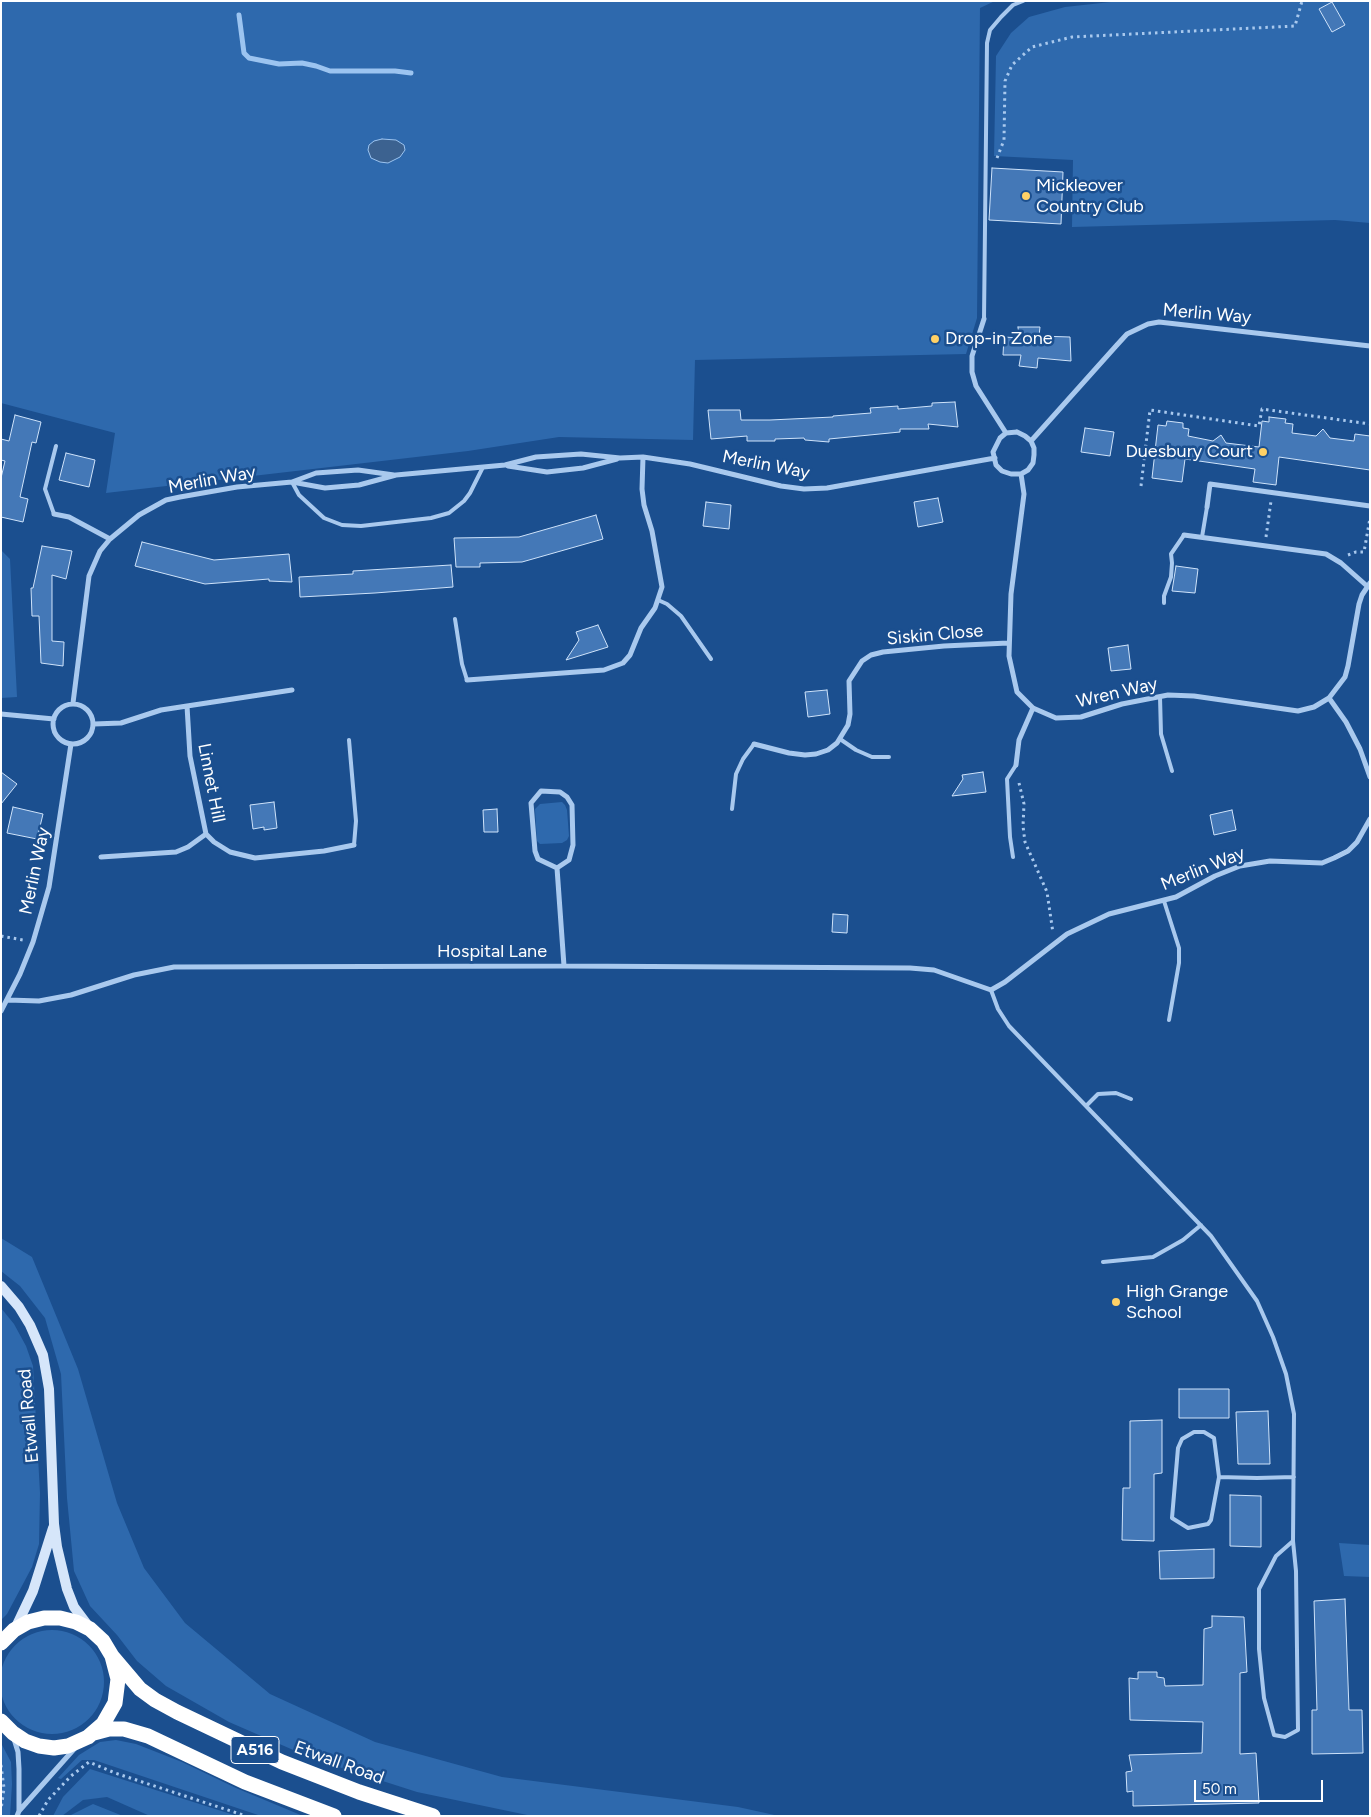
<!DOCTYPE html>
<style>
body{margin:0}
#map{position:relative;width:1371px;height:1817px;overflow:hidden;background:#1b4f8f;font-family:Figtree,sans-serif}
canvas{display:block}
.frame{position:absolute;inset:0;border:2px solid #fff;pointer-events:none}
.scale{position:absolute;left:1194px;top:1780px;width:129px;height:22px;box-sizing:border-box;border:2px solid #fff;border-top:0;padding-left:6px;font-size:15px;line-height:18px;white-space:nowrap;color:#fff;-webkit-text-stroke:4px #1b4f8f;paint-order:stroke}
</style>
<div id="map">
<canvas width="1371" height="1817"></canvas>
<div class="frame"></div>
<div class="scale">50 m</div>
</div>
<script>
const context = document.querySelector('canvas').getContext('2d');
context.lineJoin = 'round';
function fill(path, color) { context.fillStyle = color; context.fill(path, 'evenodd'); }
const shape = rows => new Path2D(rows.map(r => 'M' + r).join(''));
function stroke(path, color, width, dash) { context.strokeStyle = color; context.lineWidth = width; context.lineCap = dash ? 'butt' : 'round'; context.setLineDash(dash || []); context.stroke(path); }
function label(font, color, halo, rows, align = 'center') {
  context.font = font + ' Figtree,sans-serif'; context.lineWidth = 5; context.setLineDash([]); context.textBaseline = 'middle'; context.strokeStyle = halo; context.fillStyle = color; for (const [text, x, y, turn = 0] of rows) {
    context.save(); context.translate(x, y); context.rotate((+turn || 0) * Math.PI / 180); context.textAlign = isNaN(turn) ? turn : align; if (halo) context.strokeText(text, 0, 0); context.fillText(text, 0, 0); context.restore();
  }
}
fill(shape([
 [1,1,995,1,980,8,977,318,966,354,695,360,693,440,559,437,468,451,106,493,115,433,1,403],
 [1120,1,1370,1,1370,223,1335,220,1072,227,1073,160,994,156,996,56,1011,33,1029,17,1065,7],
 [1,550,10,559,17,697,1,698],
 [562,802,565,805,567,810,569,836,567,840,562,843,540,844,537,841,535,809,540,804],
 [1,1238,32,1257,78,1369,117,1503,144,1568,185,1623,270,1694,375,1742,502,1777,738,1807,779,1816,532,1816,417,1792,314,1759,229,1722,166,1686,137,1661,117,1635,90,1606,74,1571,67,1498,61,1374,45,1318,20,1286,1,1271],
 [1,1308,14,1324,26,1346,33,1366,40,1493,39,1544,32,1567,7,1614,1,1620],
 [1339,1543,1370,1545,1370,1577,1344,1576],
 '0 1682a52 52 0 1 1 104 0a52 52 0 1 1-104 0Z',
 [116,1740,136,1744,182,1762,236,1788,303,1816,261,1816,94,1760,82,1760,61,1779,58,1778,79,1755,100,1742],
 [1,1743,11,1762,12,1784,10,1816,1,1816],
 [90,1769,237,1816,150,1816,107,1797,83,1800,62,1816,53,1816,63,1797],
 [93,1804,123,1816,69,1816]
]), '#2e69ad');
const water = shape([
 [382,139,396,140,404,145,405,150,400,157,388,163,380,162,371,158,368,150,369,145,374,141,382,139]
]);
fill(water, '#3c6290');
stroke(water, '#9cc4f0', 1);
stroke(shape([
 [239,15,244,53,249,58,279,64,302,63,316,66,330,71,395,71,411,73]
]), '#9cc4f0', 5);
const building = shape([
 [1332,2,1345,25,1332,32,1319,9,1332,2],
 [992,168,1063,172,1061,224,989,220,992,168],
 [1018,327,1040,327,1039,336,1070,337,1071,361,1038,358,1037,368,1019,366,1021,355,1003,355,1004,337,1019,338,1018,327],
 [955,402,958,427,928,424,929,429,900,429,900,432,829,439,829,442,805,440,804,438,775,439,775,441,747,441,747,436,711,439,708,410,740,410,741,420,770,420,833,417,833,416,871,413,870,408,898,406,898,409,932,406,932,403,955,402],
 [15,415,41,422,36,443,32,442,20,497,28,499,23,522,1,517,1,478,5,461,1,460,1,439,9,441,15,415],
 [1269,417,1286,419,1285,423,1293,424,1292,433,1316,436,1323,429,1330,438,1354,441,1355,434,1370,436,1370,470,1279,457,1276,485,1253,482,1255,469,1185,459,1182,482,1152,478,1158,425,1166,426,1167,421,1183,423,1183,428,1189,429,1188,436,1213,441,1221,435,1226,443,1259,447,1262,421,1269,422,1269,417],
 [1085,428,1114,432,1110,456,1081,452,1085,428],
 [66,453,95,460,89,487,59,480,66,453],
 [938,498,943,522,918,527,914,502,938,498],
 [706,502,731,505,729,529,703,526,706,502],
 [596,515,603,539,522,562,480,563,480,567,456,567,454,538,519,537,596,515],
 [142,542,214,560,289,554,292,582,269,581,269,579,205,584,135,566,142,542],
 [42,546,72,551,66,579,52,575,52,641,64,642,63,666,41,663,39,616,32,616,31,588,33,588,42,546],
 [451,565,453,587,375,593,300,597,299,577,353,574,353,571,451,565],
 [1176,566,1198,569,1195,593,1172,591,1176,566],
 [598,625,608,647,566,660,579,640,576,632,598,625],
 [1128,645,1131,669,1111,671,1108,648,1128,645],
 [827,690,830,714,808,717,805,692,827,690],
 [1,772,17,784,1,804,1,772],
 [983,772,986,792,952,796,963,779,962,775,983,772],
 [274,802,277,828,264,830,264,827,253,829,250,805,274,802],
 [13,807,43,814,37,839,7,833,13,807],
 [497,809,498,832,484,832,483,810,497,809],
 [1232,810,1236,830,1214,835,1210,815,1232,810],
 [833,914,848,915,847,933,832,932,833,914],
 [1179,1389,1229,1389,1229,1418,1179,1418,1179,1389],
 [1268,1411,1270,1464,1238,1464,1236,1412,1268,1411],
 [1162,1420,1162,1473,1154,1474,1154,1541,1122,1540,1123,1488,1130,1488,1130,1421,1162,1420],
 [1230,1495,1261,1496,1261,1547,1230,1546,1230,1495],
 [1214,1549,1214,1578,1160,1579,1159,1551,1214,1549],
 [1345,1599,1349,1710,1362,1710,1363,1753,1312,1754,1312,1710,1317,1710,1314,1601,1345,1599],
 [1212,1616,1244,1617,1247,1672,1240,1673,1240,1754,1256,1753,1259,1803,1133,1806,1133,1791,1127,1792,1126,1772,1132,1771,1129,1755,1202,1753,1203,1722,1130,1720,1129,1678,1138,1679,1138,1672,1157,1672,1157,1677,1164,1678,1165,1686,1203,1685,1204,1629,1212,1627,1212,1616]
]);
fill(building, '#4478b7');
stroke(building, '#cfe3fa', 1);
stroke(shape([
 [997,158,1004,140,1005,81,1012,65,1032,47,1072,37,1295,26,1302,1],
 [1141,486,1150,410,1259,426,1262,409,1370,424],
 [1266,537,1271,501],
 [1348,555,1356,552,1364,552,1370,518],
 [1019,783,1024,804,1023,826,1025,842,1047,892,1053,933],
 [1,936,23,940],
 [1,1765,4,1788,1,1810],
 [39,1816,48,1800,71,1776,89,1762,115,1773,246,1816]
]), '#a9c9ee', 3, [2.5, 4]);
stroke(shape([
 [984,319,987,43,990,30,1001,17,1013,5,1023,1],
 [292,482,299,495,324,518,342,525,361,526,431,518,449,513,464,501,470,493,483,467],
 [54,514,45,489,56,446],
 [1202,537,1207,507],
 [658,600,667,604,681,616,711,659],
 [1164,603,1164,596,1171,577,1172,563,1171,554,1184,535],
 [455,619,462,664,467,680],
 [1160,697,1161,734,1172,771],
 [840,739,856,750,872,757,889,757],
 [349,740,356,821,354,845],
 [732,809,736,774,743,759,754,744],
 [1013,857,1010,837,1007,779,1016,765],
 [1164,901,1179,948,1179,963,1169,1020],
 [991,990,998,1009,1009,1026,1211,1236,1257,1301,1273,1337,1286,1374,1294,1414,1293,1541,1296,1571,1298,1730,1285,1737,1274,1735,1264,1698,1259,1649,1259,1589,1276,1556,1293,1541],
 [1086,1106,1098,1094,1116,1093,1131,1099],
 [1103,1262,1153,1257,1183,1240,1201,1225],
 [1219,1477,1214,1438,1204,1432,1194,1432,1182,1439,1178,1448,1172,1518,1188,1528,1208,1524,1211,1520,1219,1477,1257,1478,1294,1477]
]), '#a9c9ee', 4);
stroke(shape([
 [984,319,972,356,972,372,976,386,1006,433],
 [1017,432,1025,436,1031,441,1034,448,1034,455,1033,463,1028,470,1021,474,1011,474,1002,471,996,465,993,452,1000,438,1006,433,1017,432],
 [1031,441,1116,346,1127,334,1148,324,1159,322,1370,346],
 [508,466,547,472,583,468,617,459],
 [1021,474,1024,494,1011,594,1009,656,1017,692,1033,708,1056,718,1081,717,1122,704,1168,695,1194,696,1298,711,1314,707,1329,698,1345,677,1348,666,1359,604,1362,595,1370,583],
 [292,482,325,488,359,485,396,475,505,465,536,457,581,454,620,458,643,457,690,464,781,486,804,489,827,488,995,458],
 [1207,507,1210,484,1370,506],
 [54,514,69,517,110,539],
 [1184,535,1326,554,1341,563,1367,586],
 [467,680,604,670,623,663,630,655,641,628,655,608,662,587,652,531,644,505,642,489,643,457],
 [1329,698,1346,722,1360,749,1370,777],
 [73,703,89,576,100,551,110,539,139,515,166,500,180,497,237,487,292,482,316,473,358,470,394,475],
 '53 724a20 20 0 1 1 40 0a20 20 0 1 1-40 0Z',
 [187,706,292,690],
 [1,714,54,719],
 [94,724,121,723,161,710,187,706,190,756,206,834,214,842,230,852,255,858,324,851,354,845],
 [754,744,789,753,805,755,816,754,828,750,837,743,848,725,850,714,849,681,862,661,871,655,883,652,944,646,1008,643],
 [1016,765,1019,740,1033,708],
 [101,857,176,852,188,847,206,834],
 [557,868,569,860,573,845,572,805,567,797,560,792,541,791,531,803,535,851,538,859,557,868,564,966],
 [8,1000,39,1001,71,995,134,975,174,967,564,966,910,968,934,970,991,990,1005,982,1067,934,1109,914,1176,897,1215,876,1240,866,1270,861,1322,863,1334,858,1348,851,1357,842,1370,819],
 [1,1011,20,974,33,942,49,887,71,744],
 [14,1739,18,1752,19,1769,19,1811,17,1816],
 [19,1811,75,1748]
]), '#a9c9ee', 5);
stroke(shape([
 [1,1286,19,1307,30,1325,43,1355,49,1389,54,1524,57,1547,67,1589,74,1607,89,1627],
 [15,1629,33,1591,53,1528]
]), '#d6e6fa', 10);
stroke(shape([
 [1,1643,14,1630,28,1622,44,1618,60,1618,76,1622,90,1629,103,1641,112,1656,118,1679,115,1703,103,1724,88,1737,68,1746,54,1748,39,1746,25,1741,13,1733,1,1721],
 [112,1656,140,1689,155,1700,177,1712,282,1762,359,1792,433,1816],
 [94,1733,109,1729,124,1729,148,1736,245,1782,334,1816]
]), '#fff', 15);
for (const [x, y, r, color] of [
 [1026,196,5,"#ffd166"],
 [935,339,5,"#ffd166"],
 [1263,452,5,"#ffd166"],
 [1116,1302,5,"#ffd166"]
]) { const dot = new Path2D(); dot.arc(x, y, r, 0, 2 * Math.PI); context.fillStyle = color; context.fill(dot); stroke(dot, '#1b4f8f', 2); }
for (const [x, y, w] of [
 [255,1750,48]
]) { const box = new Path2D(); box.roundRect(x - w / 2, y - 13.5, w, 27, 4); context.fillStyle = '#1b4f8f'; context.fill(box); stroke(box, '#fff', 1); }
label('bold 16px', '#fff', null, [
 ["A516",255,1750]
]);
label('18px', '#fff', '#1b4f8f', [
 ["Mickleover",1036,186],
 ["Country Club",1036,207],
 ["Drop-in Zone",945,339],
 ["Duesbury Court",1253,452,"right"],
 ["High Grange",1126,1292],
 ["School",1126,1313]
], 'left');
label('18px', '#fff', '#1b4f8f', [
 ["Merlin Way",1207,314,5],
 ["Merlin Way",766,465,11],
 ["Merlin Way",212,480,-10],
 ["Siskin Close",935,635,-5],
 ["Wren Way",1117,693,-13],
 ["Linnet Hill",211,783,79],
 ["Merlin Way",1203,869,-22],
 ["Merlin Way",35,871,-78],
 ["Hospital Lane",492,952],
 ["Etwall Road",29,1416,-95],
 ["Etwall Road",339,1763,20]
]);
</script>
